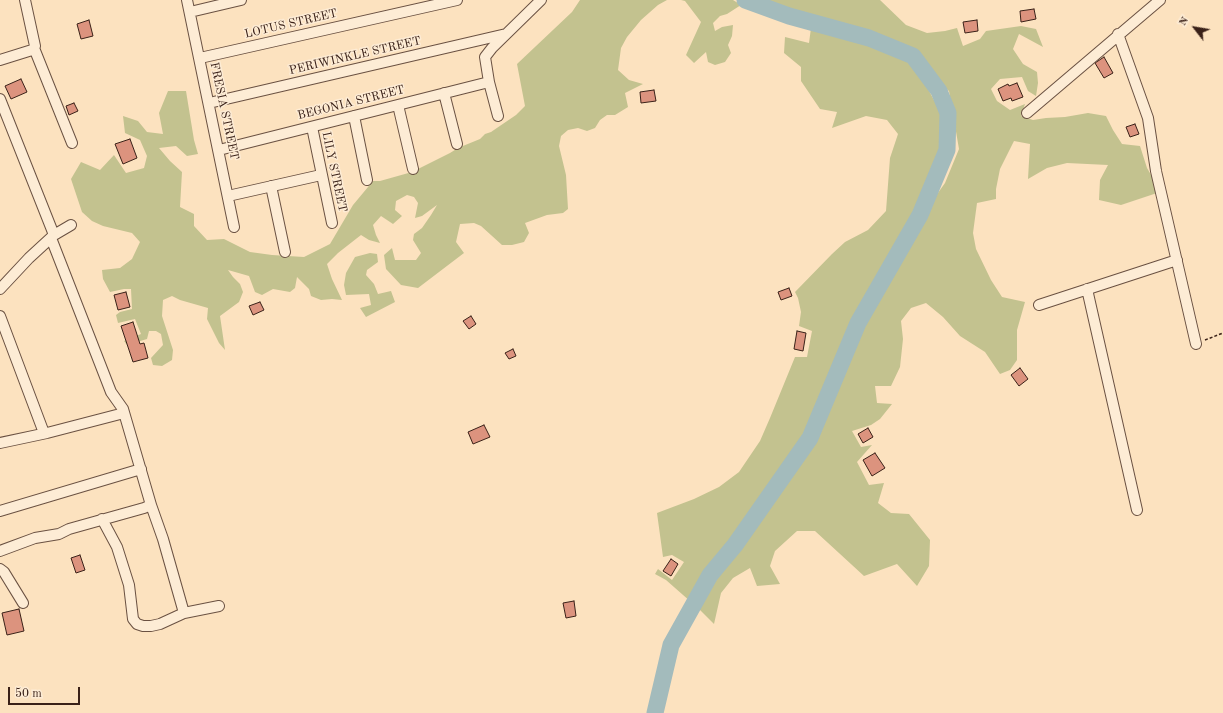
<!DOCTYPE html>
<style>
body{margin:0}
#map{position:relative;width:1223px;height:713px;overflow:hidden;background:#fce2bf;font-family:"Old Standard TT",serif}
canvas{display:block}
.north{position:absolute;left:1175px;top:8px;width:40px;height:40px;-webkit-text-stroke:3px #fdecd5;paint-order:stroke;rotate:301deg;font-size:11px;font-weight:700;line-height:16px;text-align:center;color:#3a2118}
.north::after{content:'';display:block;margin:auto;width:14px;height:18px;background:#3a2118;clip-path:polygon(50% 0,100% 100%,50% 72%,0 100%)}
.scale{position:absolute;left:8px;top:687px;width:72px;height:18px;box-sizing:border-box;border:2px solid #3a2118;border-top:0;padding-left:5px;font-size:12px;line-height:14px;white-space:nowrap;color:#3a2118;-webkit-text-stroke:3px #fdecd5;paint-order:stroke}
</style>
<div id="map">
<canvas width="1223" height="713"></canvas>
<div class="north">N</div>
<div class="scale">50 m</div>
</div>
<script>
const context = document.querySelector('canvas').getContext('2d');
context.lineJoin = 'round';
function fill(path, color) { context.fillStyle = color; context.fill(path, 'evenodd'); }
const shape = rows => new Path2D(rows.map(r => 'M' + r).join(''));
function stroke(path, color, width, dash) { context.strokeStyle = color; context.lineWidth = width; context.lineCap = dash ? 'butt' : 'round'; context.setLineDash(dash || []); context.stroke(path); }
function label(font, color, halo, rows, align = 'center') {
  context.font = font + ' "Old Standard TT",serif'; context.lineWidth = 3; context.setLineDash([]); context.textBaseline = 'middle'; context.strokeStyle = halo; context.fillStyle = color; for (const [text, x, y, turn = 0] of rows) {
    context.save(); context.translate(x, y); context.rotate((+turn || 0) * Math.PI / 180); context.textAlign = isNaN(turn) ? turn : align; if (halo) context.strokeText(text, 0, 0); context.fillText(text, 0, 0); context.restore();
  }
}
fill(shape([
 [580,0,667,0,658,5,641,20,627,37,621,48,618,70,629,80,643,84,625,93,628,107,615,115,607,115,600,120,595,128,587,131,578,128,568,130,561,136,559,146,566,175,568,209,563,213,547,215,525,223,529,233,524,242,512,245,502,245,481,226,474,223,460,224,456,242,464,253,418,288,401,285,386,269,384,255,392,248,395,260,416,260,421,253,413,240,414,234,422,228,431,215,437,205,422,216,415,218,418,203,414,197,407,195,396,201,395,210,402,216,393,224,381,216,373,225,376,235,380,243,369,240,361,235,338,253,327,264,332,279,342,300,332,299,321,300,311,296,309,289,297,277,295,288,290,292,273,289,262,295,255,292,249,276,228,270,233,277,240,284,243,292,239,302,220,316,225,350,219,343,207,319,208,308,180,300,172,296,163,300,162,316,173,350,172,360,162,366,153,365,151,358,163,345,161,334,156,331,149,331,147,339,127,345,124,341,141,334,135,319,118,323,116,315,120,312,132,309,131,289,124,289,110,292,103,279,102,270,120,268,132,259,140,242,132,233,103,226,92,221,82,212,71,179,81,162,100,170,114,155,126,173,144,168,147,156,140,140,125,133,123,116,138,121,147,132,163,134,159,113,168,91,186,91,194,140,198,154,187,156,176,146,159,148,170,161,182,172,180,207,194,214,194,226,207,240,224,239,250,252,272,255,304,257,330,244,353,205,373,181,380,181,412,172,450,153,458,148,480,139,485,134,491,132,516,115,525,106,517,64,572,12],
 [681,0,733,0,741,5,727,14,720,16,713,23,715,31,722,27,733,25,732,36,728,45,731,53,725,62,715,65,708,62,706,52,694,63,686,55,701,22,685,1],
 [758,0,880,0,906,25,927,33,945,31,957,28,963,46,980,39,986,31,1021,26,1036,29,1043,47,1019,34,1013,49,1023,64,1037,72,1038,83,1036,96,1028,91,1022,77,1000,79,991,89,997,101,1010,110,1025,104,1021,116,1033,120,1046,118,1065,117,1088,113,1106,116,1113,130,1122,144,1140,146,1147,168,1154,180,1157,193,1121,205,1099,200,1100,180,1108,165,1067,163,1047,168,1028,179,1030,144,1014,141,1000,169,996,189,996,199,977,203,973,233,976,249,991,280,1002,297,1025,302,1017,330,1017,360,1010,370,1000,374,985,352,960,336,943,317,926,303,911,308,901,321,903,339,900,367,891,386,875,386,877,403,892,404,880,419,871,425,852,431,861,447,872,445,857,462,869,485,884,483,878,503,891,513,909,514,930,540,929,566,917,586,897,564,864,576,815,531,797,531,775,551,770,566,780,584,757,586,750,568,733,578,721,593,714,624,696,606,706,587,741,541,812,440,834,389,865,317,923,214,945,183,959,149,949,91,938,82,925,60,908,49,884,37,819,18,794,12],
 [811,28,862,40,902,56,920,74,944,119,943,147,914,214,870,290,848,333,802,442,722,553,691,602,666,580,655,574,658,569,672,580,684,562,672,555,663,557,657,513,694,499,719,487,739,472,760,441,770,418,795,357,807,357,812,331,799,326,801,312,798,298,795,292,832,254,845,242,868,230,886,211,890,158,898,134,887,120,866,116,832,128,837,112,820,109,801,81,801,67,784,53,785,37,809,43],
 [370,253,377,254,378,262,367,270,366,275,374,284,378,294,391,291,395,302,366,317,360,308,371,305,369,294,346,295,344,285,346,273,355,257]
]), '#c3c28f');
stroke(shape([
 [655,713,671,645,710,575,735,545,810,438,858,323,920,215,947,150,948,113,939,91,913,56,869,38,789,16,745,0]
]), '#a3bbbc', 17);
const building = shape([
 [1034,9,1036,19,1021,22,1020,11,1034,9],
 [89,20,93,36,81,39,77,24,89,20],
 [977,20,978,31,965,33,963,22,977,20],
 [1104,57,1113,73,1104,78,1095,63,1104,57],
 [21,79,27,92,11,99,5,86,21,79],
 [1017,83,1023,97,1012,101,1011,98,1003,101,998,89,1008,84,1009,86,1017,83],
 [654,90,656,101,641,103,640,92,654,90],
 [74,103,78,111,69,115,66,106,74,103],
 [1135,124,1139,134,1130,137,1126,127,1135,124],
 [130,139,137,158,123,164,115,144,130,139],
 [789,288,792,296,781,300,778,292,789,288],
 [126,292,130,307,118,310,114,295,126,292],
 [260,302,264,310,253,315,249,306,260,302],
 [471,316,476,324,469,329,463,321,471,316],
 [133,322,140,344,144,343,148,358,133,362,121,326,133,322],
 [797,331,806,333,803,351,794,349,797,331],
 [513,349,516,356,509,359,505,353,513,349],
 [1020,368,1028,379,1019,386,1011,375,1020,368],
 [484,425,490,437,473,444,468,432,484,425],
 [868,428,873,437,863,443,858,434,868,428],
 [875,453,885,468,872,476,863,460,875,453],
 [80,555,85,570,76,573,71,558,80,555],
 [671,559,678,564,671,576,663,571,671,559],
 [574,601,576,616,566,618,563,603,574,601],
 [19,609,24,631,7,635,2,613,19,609]
]);
fill(building, '#dc937e');
stroke(building, '#3a2118', 1);
const minor = shape([
 [187,0,234,227],
 [190,12,241,0],
 [1118,34,1148,118,1156,171,1196,344],
 [34,48,72,143],
 [200,58,457,0],
 [0,60,32,50,34,48,35,46,25,0],
 [444,93,457,144],
 [0,99,54,235],
 [209,103,506,34],
 [398,105,413,169],
 [1027,113,1160,0],
 [354,116,367,180],
 [498,116,489,82,485,57,492,48,541,0],
 [312,127,332,223],
 [219,150,489,82],
 [271,186,285,252],
 [228,196,321,175],
 [0,289,29,258,54,235,71,225],
 [1087,289,1137,510],
 [1039,305,1177,260],
 [0,316,44,433],
 [0,443,47,433,124,413],
 [151,505,163,539,184,613],
 [0,511,141,469],
 [102,519,117,547,129,585,133,619,137,624,143,626,151,626,160,624,184,613,219,606],
 [0,551,35,538,59,534,69,529,144,508,151,505,123,409,111,392,51,238],
 [0,569,4,572,23,603]
]);
stroke(minor, '#6a5142', 12);
stroke(shape([
 [1205,340,1223,333]
]), '#3a2118', 1.5, [3, 2]);
stroke(minor, '#fdecd5', 10);
label('12px', '#3a2118', '#fdecd5', [
 ["LOTUS STREET",291,24,-13],
 ["PERIWINKLE STREET",355,56,-13],
 ["BEGONIA STREET",351,103,-14],
 ["FRESIA STREET",224,111,78],
 ["LILY STREET",334,172,78]
]);
</script>
